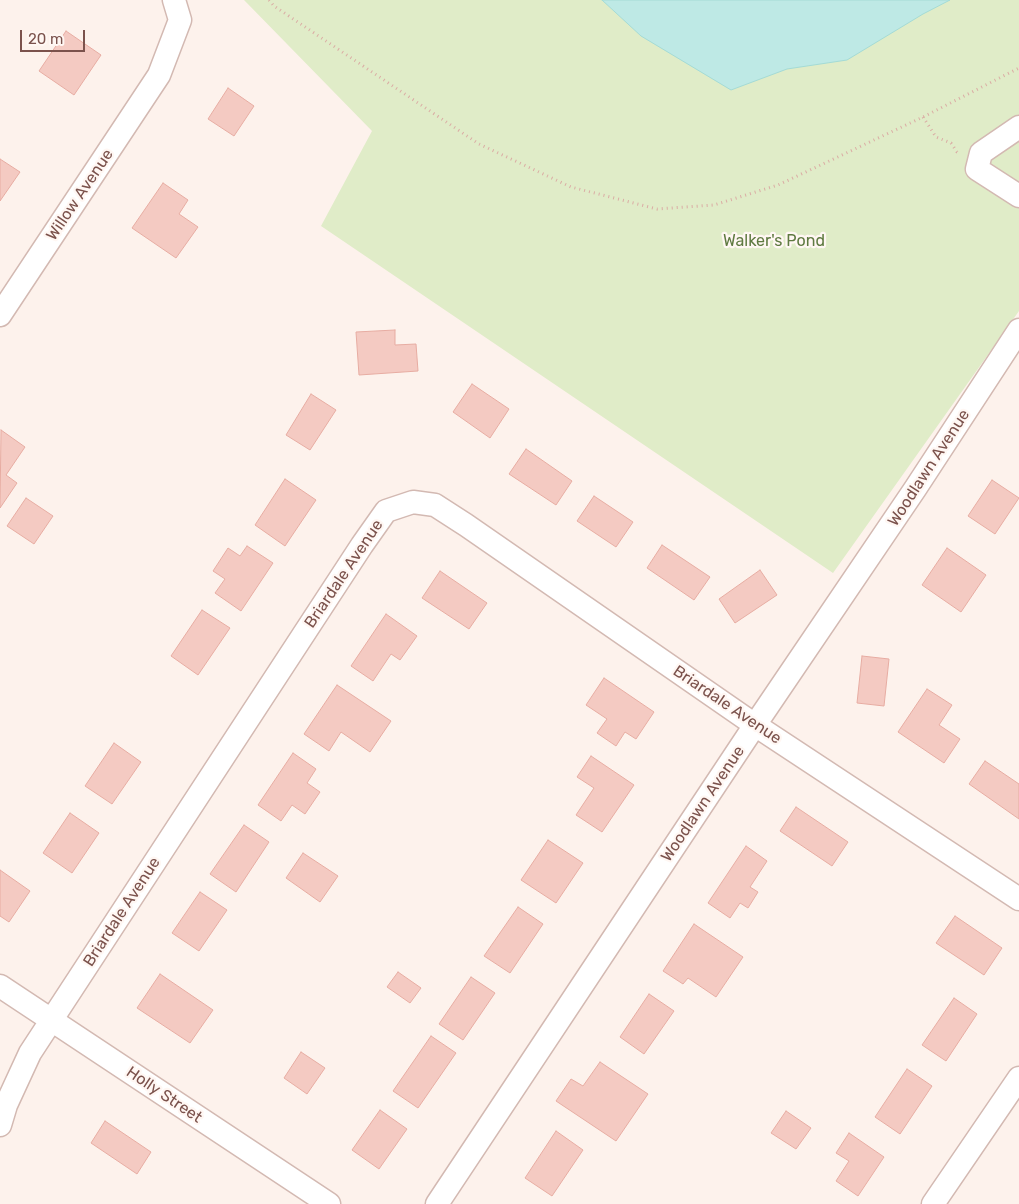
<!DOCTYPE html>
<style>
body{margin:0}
#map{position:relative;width:1019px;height:1204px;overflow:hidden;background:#fdf2ec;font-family:Rubik,sans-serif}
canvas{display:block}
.scale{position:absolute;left:20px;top:30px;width:65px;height:22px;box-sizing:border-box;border:2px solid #7b524c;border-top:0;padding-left:6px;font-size:15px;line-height:18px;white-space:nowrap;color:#7b524c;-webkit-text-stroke:4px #fff7f3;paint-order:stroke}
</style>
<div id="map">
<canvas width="1019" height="1204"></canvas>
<div class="scale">20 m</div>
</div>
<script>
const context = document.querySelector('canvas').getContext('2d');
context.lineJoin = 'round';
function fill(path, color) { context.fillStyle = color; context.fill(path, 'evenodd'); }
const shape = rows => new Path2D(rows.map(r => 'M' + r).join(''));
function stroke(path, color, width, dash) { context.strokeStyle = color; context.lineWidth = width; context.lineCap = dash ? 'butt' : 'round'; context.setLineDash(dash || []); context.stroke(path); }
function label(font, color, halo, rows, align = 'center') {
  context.font = font + ' Rubik,sans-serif'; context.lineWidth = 4.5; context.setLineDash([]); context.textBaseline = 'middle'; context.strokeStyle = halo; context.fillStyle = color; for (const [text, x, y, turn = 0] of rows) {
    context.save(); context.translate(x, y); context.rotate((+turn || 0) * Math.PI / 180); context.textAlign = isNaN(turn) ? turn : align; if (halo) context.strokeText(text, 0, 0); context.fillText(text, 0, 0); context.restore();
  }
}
fill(shape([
 [244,0,1019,0,1019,311,833,573,321,226,372,131]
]), '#e0ecc8');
const water = shape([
 [602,0,950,0,923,14,847,60,787,69,731,90,641,36,602,0]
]);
fill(water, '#bee9e5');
stroke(water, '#a4dbd6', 1);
const building = shape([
 [66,31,101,55,74,95,39,71,66,31],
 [228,88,254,106,234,136,208,119,228,88],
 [0,159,20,172,0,201,0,159],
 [163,183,188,200,179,214,198,227,176,258,132,228,163,183],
 [395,330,395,345,416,344,418,371,359,375,356,332,395,330],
 [472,384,509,409,490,438,453,412,472,384],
 [311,394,336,410,310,450,286,435,311,394],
 [1,430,25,447,6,475,17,483,0,508,1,430],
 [526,449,572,481,556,505,509,474,526,449],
 [285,479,316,500,285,546,255,525,285,479],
 [992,480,1019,498,995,534,968,516,992,480],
 [594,496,633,522,616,547,577,521,594,496],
 [26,498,53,516,34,544,7,526,26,498],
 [662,545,710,577,694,600,647,568,662,545],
 [247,546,273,563,241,611,215,593,225,579,213,571,228,548,240,556,247,546],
 [947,548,986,575,961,612,922,585,947,548],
 [760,570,777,595,735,623,719,599,760,570],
 [440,571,487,603,469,629,422,598,440,571],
 [202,610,230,628,198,675,171,656,202,610],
 [386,614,417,636,400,660,391,654,373,681,351,666,386,614],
 [862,656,889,659,884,706,857,703,862,656],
 [604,678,654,712,636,739,625,732,616,746,597,733,607,719,586,705,604,678],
 [337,685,391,721,370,752,341,732,329,751,304,734,337,685],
 [927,689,952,705,939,725,960,739,944,763,898,732,927,689],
 [114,743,141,762,112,804,85,786,114,743],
 [293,753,316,769,307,783,320,792,305,814,292,805,281,821,258,805,293,753],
 [591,756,634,785,602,832,576,815,594,788,577,777,591,756],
 [985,761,1019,784,1019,819,969,784,985,761],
 [796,807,848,842,832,866,780,831,796,807],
 [70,813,99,833,72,873,43,853,70,813],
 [244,825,269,842,236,892,210,874,244,825],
 [548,840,583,863,556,903,521,880,548,840],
 [746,846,767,861,750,887,758,892,748,908,740,903,730,918,708,903,746,846],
 [303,853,338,876,320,902,286,878,303,853],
 [0,870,30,891,9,922,0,916,0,870],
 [200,892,227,910,199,951,172,933,200,892],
 [518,907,543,924,510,973,484,956,518,907],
 [955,916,1002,948,984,975,936,943,955,916],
 [694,924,743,957,716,997,688,978,683,984,663,971,694,924],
 [398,972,421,988,410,1003,387,987,398,972],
 [160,974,213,1010,190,1043,137,1008,160,974],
 [471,977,495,993,463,1040,439,1024,471,977],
 [649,994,674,1011,644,1054,620,1037,649,994],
 [954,998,977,1014,946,1061,922,1045,954,998],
 [431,1036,456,1053,418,1108,393,1091,431,1036],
 [301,1052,325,1068,307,1094,284,1078,301,1052],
 [600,1062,648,1094,616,1141,556,1101,571,1079,583,1086,600,1062],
 [907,1069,932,1086,900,1134,875,1117,907,1069],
 [380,1110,407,1129,379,1169,352,1150,380,1110],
 [786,1111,811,1128,796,1149,771,1133,786,1111],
 [105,1121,151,1152,137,1174,91,1143,105,1121],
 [556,1131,583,1150,552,1196,525,1178,556,1131],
 [849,1133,884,1157,858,1196,836,1181,849,1161,836,1153,849,1133]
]);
fill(building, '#f4cac2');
stroke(building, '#e7aca2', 1);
const minor = shape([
 [1019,127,981,153,977,169,1019,196],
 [0,315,159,75,180,20,174,0],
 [0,986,329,1204],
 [0,1125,6,1105,30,1053,362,545,386,511,413,502,435,505,466,525,755,725,1019,899],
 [437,1204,755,725,915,489,1019,330],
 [933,1204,1019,1078]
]);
stroke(minor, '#d3b9b2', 25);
stroke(shape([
 [269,0,274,6,479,144,571,187,657,209,714,205,778,185,923,117,1019,68],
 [923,117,936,137,951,143,957,152,960,153]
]), '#daaca4', 3, [1, 4]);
stroke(minor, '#fff', 22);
label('16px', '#7b524c', '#fff7f3', [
 ["Willow Avenue",80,195,-56],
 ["Woodlawn Avenue",929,468,-57],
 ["Briardale Avenue",344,574,-56],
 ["Briardale Avenue",727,705,34],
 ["Woodlawn Avenue",703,804,-56],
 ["Briardale Avenue",122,912,-57],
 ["Holly Street",164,1095,34]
]);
label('16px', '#5f7a41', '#fff7f3', [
 ["Walker's Pond",774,241]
]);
</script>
